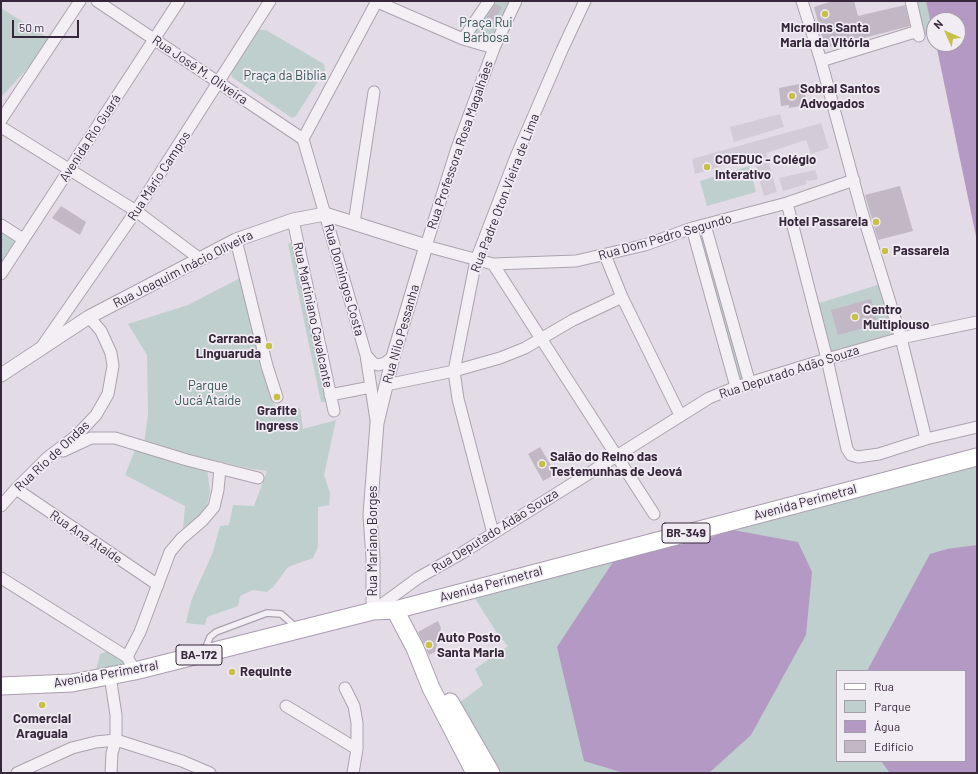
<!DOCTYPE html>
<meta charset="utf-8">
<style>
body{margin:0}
#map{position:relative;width:978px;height:774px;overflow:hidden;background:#e3dce6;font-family:Barlow,sans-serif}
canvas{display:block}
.frame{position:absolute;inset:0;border:2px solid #36273b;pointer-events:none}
.legend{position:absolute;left:836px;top:670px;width:130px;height:92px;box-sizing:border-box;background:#f1ecf4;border:1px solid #a69daa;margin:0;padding:5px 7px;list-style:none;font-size:12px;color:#36273b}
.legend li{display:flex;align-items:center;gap:8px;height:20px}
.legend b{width:20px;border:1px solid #a69daa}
.north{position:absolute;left:926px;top:12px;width:40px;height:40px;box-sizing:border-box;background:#f1ecf4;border:1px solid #a69daa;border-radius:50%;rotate:315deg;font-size:11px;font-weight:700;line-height:16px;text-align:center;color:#36273b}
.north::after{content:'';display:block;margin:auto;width:14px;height:18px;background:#c6c046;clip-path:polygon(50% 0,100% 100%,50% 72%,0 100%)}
.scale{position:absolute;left:12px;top:20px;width:67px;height:18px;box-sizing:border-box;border:2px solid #36273b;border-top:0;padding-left:5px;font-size:12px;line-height:14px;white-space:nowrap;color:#36273b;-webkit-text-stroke:3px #f1ecf4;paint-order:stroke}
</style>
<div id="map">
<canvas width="978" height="774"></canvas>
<div class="frame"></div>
<ul class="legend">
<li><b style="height:5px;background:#fff"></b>Rua</li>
<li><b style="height:11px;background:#becfcd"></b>Parque</li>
<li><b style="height:11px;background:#b499c4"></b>Água</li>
<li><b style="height:11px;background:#c1b7c5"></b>Edifício</li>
</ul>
<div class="north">N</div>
<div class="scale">50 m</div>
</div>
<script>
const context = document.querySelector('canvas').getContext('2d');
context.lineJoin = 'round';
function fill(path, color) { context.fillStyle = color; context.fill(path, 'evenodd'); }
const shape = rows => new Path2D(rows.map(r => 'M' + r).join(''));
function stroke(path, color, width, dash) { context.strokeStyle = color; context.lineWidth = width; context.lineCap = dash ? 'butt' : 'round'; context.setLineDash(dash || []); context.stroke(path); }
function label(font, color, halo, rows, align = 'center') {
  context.font = font + ' Barlow,sans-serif'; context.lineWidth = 3.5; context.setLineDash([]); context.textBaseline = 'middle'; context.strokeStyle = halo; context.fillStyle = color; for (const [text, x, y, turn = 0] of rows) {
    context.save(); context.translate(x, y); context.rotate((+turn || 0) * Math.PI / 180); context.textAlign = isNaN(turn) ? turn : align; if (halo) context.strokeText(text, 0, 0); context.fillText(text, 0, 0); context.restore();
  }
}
fill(shape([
 [780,114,784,127,734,142,730,127],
 [821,123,829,148,811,154,806,140,766,153,777,192,764,196,753,157,695,174,692,159],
 [815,170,818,179,809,181,806,180,807,184,783,191,779,178]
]), '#d3cbd7');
fill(shape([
 [489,1,516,1,494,48,463,39],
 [910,1,929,1,934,20,934,33,919,36],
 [1,8,53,41,1,97],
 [259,30,266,30,324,64,325,70,296,116,292,118,232,77,231,71],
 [749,166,756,192,707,206,700,181],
 [1,225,23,239,1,273],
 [705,225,750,384,736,387,692,228],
 [292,243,307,306,328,402,321,402,288,244],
 [242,277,273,403,278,410,300,408,303,429,336,420,324,475,330,493,329,505,318,507,318,547,313,558,288,567,274,586,267,592,253,590,240,596,238,606,207,617,205,625,186,623,191,601,213,552,220,526,229,525,233,505,254,506,267,471,252,469,144,444,148,414,147,355,128,324,188,305],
 [884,283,901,338,827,359,813,305],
 [135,450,207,468,210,491,207,506,198,517,183,528,185,506,125,475],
 [977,464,977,773,502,773,459,703,483,685,475,669,508,646,499,636,472,594],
 [837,671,965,671,965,761,837,761],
 [108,651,133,667,95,675,100,654]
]), '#becfcd');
fill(shape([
 [926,1,977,1,977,241,936,44,958,44,958,20,934,20,934,37],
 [733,530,798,542,812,572,806,635,751,735,709,773,624,773,584,761,557,647,617,556,696,542],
 [977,545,977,773,890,773,881,761,965,761,965,671,867,671,930,554,947,549]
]), '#b499c4');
fill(shape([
 [833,1,854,1,858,16,905,5,910,26,825,48,814,7],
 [495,4,502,7,493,23,486,19],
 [804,83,806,105,789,108,789,105,781,106,779,88],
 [900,186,913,231,878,240,865,195],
 [61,206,86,222,80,235,52,218],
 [871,299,878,324,838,335,831,310],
 [540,447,556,474,543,481,528,454],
 [438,621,441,628,435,652,429,655,418,632]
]), '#c1b7c5');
const service = shape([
 [204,652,210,637,216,632,267,613,281,614,297,628]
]);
const minor = shape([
 [97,1,303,139],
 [375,1,463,39,494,48],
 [516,1,494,48,457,148,426,246,493,264,576,261,645,245,692,228,787,203,854,180],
 [802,1,821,61,862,212,901,338,926,439],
 [911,1,919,36],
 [463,39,489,1],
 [821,61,918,31],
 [1,120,80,1],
 [1,127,136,211,200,259],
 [303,139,366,355,376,420],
 [303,139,377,1],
 [787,203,827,359,847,449,851,455,858,457,879,454,926,439,977,427],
 [293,220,334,411],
 [354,223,374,92],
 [1,225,23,239],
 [705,225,750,384],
 [692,228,736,387],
 [236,240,267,366,277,397],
 [605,255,622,297,680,415],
 [493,264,654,514],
 [1,274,179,1],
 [43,345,136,211,270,1],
 [366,355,373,363,378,365,385,363,393,357],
 [386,385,454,371,500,358,525,348,573,320,622,297],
 [330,395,371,387],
 [63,451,91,438,115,438,187,460,258,478],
 [16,489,158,585],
 [1,506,16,489,47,458,76,436,96,415,108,394,113,366,111,353,101,331,89,317],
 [493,533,458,399,454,371,476,260,515,159,562,50,585,1],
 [1,578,127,657],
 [373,611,418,578,462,553,709,398,736,387,827,359,901,338,977,322],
 [135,671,127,657,140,632,170,552,181,539,203,520,214,507,218,490,220,468],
 [110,676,116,715,116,740,112,753,111,773],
 [345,688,354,706,357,723,357,749,353,773],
 [286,706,357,749],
 [17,773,72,748,96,742,116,740,182,761,210,773]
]);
const tertiary = shape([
 [1,375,89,317,236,240,293,220,325,214,426,246,393,357,377,423,370,515,373,558,373,611]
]);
const primary = shape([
 [395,610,415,648,431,688,475,773],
 [1,686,72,683,135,671,373,611,395,610,977,457],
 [450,702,491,773]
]);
stroke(service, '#aca2af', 8);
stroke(minor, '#aca2af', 13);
stroke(tertiary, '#aca2af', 15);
stroke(primary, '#ab9cb1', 19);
stroke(service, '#f3eff4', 5.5);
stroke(minor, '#f3eff4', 11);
stroke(tertiary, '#f3eff4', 13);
stroke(primary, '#fff', 17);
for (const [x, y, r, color] of [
 [825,14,4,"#c6c046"],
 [792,96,4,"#c6c046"],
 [707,167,4,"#c6c046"],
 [876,222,4,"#c6c046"],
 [885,251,4,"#c6c046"],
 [855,317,4,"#c6c046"],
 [269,346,4,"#c6c046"],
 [277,397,4,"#c6c046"],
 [542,464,4,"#c6c046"],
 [429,645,4,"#c6c046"],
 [232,672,4,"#c6c046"],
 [42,705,4,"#c6c046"]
]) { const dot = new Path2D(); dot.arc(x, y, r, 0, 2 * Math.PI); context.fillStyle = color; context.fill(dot); stroke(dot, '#f1ecf4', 1.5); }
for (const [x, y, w] of [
 [686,533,48],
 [199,655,46]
]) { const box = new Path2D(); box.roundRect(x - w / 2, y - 10, w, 20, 3); context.fillStyle = '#f1ecf4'; context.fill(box); stroke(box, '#36273b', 1); }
label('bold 12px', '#36273b', null, [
 ["BR-349",686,533],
 ["BA-172",199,655]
]);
label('13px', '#355653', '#f1ecf4', [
 ["Praça Rui",486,23],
 ["Barbosa",486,38],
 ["Praça da Biblia",285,76],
 ["Parque",208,386],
 ["Jucá Ataíde",208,401]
]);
label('bold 13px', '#36273b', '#f1ecf4', [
 ["Microlins Santa",825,28,"center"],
 ["Maria da Vitória",825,43,"center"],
 ["Sobral Santos",800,89],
 ["Advogados",800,104],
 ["COEDUC - Colégio",715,160],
 ["Interativo",715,175],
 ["Hotel Passarela",868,222,"right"],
 ["Passarela",893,251],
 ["Centro",863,310],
 ["Multiplouso",863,325],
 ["Carranca",261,339,"right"],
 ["Linguaruda",261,354,"right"],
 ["Grafite",277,411,"center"],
 ["ingress",277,426,"center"],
 ["Salão do Reino das",550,457],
 ["Testemunhas de Jeová",550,472],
 ["Auto Posto",437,638],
 ["Santa Maria",437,653],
 ["Requinte",240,672],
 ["Comercial",42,719,"center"],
 ["Araguaia",42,734,"center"]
], 'left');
label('13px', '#36273b', '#f1ecf4', [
 ["Rua José M. Oliveira",200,70,34],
 ["Avenida Rio Guará",90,138,-57],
 ["Rua Professora Rosa Magalhães",460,145,-71],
 ["Rua Mário Campos",159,176,-57],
 ["Rua Padre Oton Vieira de Lima",505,193,-69],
 ["Rua Dom Pedro Segundo",665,237,-16],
 ["Rua Joaquim Inácio Oliveira",183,269,-27],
 ["Rua Domingos Costa",344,280,74],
 ["Rua Martiniano Cavalcante",313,315,78],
 ["Rua Nilo Pessanha",401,334,-74],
 ["Rua Deputado Adão Souza",789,372,-18],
 ["Rua Rio de Ondas",52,456,-43],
 ["Avenida Perimetral",805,502,-15],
 ["Rua Deputado Adão Souza",495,531,-32],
 ["Rua Ana Ataíde",86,537,34],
 ["Rua Mariano Borges",373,541,-90],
 ["Avenida Perimetral",491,584,-15],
 ["Avenida Perimetral",106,674,-10]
]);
</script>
